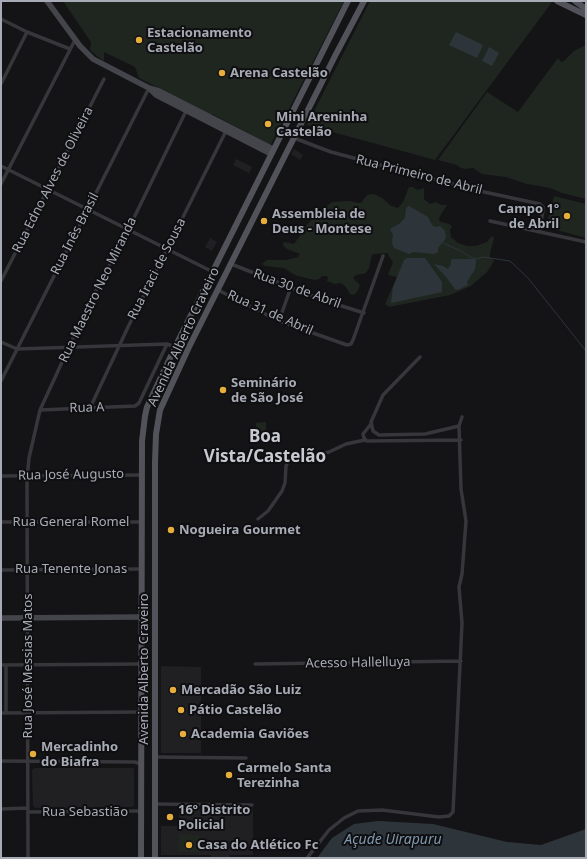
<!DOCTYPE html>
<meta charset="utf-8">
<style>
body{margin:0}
#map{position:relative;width:587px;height:859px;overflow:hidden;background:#141416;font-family:"Noto Sans",sans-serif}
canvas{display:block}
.frame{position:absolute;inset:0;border:2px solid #a7abb5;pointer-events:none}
</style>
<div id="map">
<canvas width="587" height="859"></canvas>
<div class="frame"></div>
</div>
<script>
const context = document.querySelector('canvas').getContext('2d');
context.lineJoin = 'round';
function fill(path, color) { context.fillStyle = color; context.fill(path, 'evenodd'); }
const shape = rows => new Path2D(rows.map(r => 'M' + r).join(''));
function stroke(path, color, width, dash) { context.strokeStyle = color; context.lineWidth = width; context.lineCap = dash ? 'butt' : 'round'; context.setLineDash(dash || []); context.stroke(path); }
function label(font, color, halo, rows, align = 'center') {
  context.font = font + ' "Noto Sans",sans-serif'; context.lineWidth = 4; context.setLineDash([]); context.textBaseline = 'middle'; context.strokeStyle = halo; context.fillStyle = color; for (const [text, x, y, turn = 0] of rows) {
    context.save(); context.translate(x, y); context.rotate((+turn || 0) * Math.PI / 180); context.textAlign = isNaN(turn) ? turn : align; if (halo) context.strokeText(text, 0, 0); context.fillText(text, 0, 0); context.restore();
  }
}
fill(shape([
 [294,149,303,155,300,160,291,154],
 [236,159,252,167,249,173,233,165],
 [210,238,217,242,212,251,205,247],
 [161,666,201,667,201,753,161,753],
 [35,768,133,768,134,769,134,805,132,807,35,808,33,805,32,770],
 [179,809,253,809,253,855,230,855,229,858,211,858,211,855,161,855,161,826,179,826]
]), '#202023');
fill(shape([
 [63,1,344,1,271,144,269,144,212,114,209,114,139,78,135,67,104,52,104,61,97,56,90,50,91,42],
 [370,1,550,1,552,2,435,160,307,125],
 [586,45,586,199,562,193,550,188,527,184,506,177,482,174,473,168,466,169,461,168,457,165,438,160,487,92,518,112,558,58,561,62,564,61,574,51],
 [409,187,412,187,418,190,424,188,424,199,430,204,436,202,441,205,447,205,440,216,439,220,441,222,449,224,452,226,450,230,451,237,458,243,467,246,476,246,487,242,492,236,494,238,490,253,490,257,494,261,487,272,471,286,450,295,389,307,385,304,397,277,388,275,393,262,387,253,374,254,372,255,369,268,366,273,356,275,353,278,360,285,357,292,353,295,350,294,346,287,341,283,335,284,327,281,328,277,326,276,322,276,319,279,314,280,295,275,284,268,265,266,262,264,267,260,286,260,298,257,300,254,287,249,283,245,284,242,294,244,300,236,301,230,311,221,311,215,323,212,326,207,332,202,350,201,358,203,361,203,367,195,374,194,382,198,391,206,398,208,403,202],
 [554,196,586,204,586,238,546,227],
 [266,422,266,440,257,440,256,423],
 [179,834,200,835,200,852,178,852]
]), '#1f2620');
fill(shape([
 [456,32,483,45,477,58,449,45],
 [489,47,499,53,492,66,482,61],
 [409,206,428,217,432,225,435,227,440,226,445,231,446,238,438,248,438,252,434,254,413,252,409,254,394,248,392,243,393,235,390,229,399,224,405,218,406,208],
 [407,258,425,258,442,282,442,292,391,303,393,287,404,260],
 [452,259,475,259,476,262,475,269,467,282,468,285,458,290,455,289,446,277,434,264,443,266,448,269,451,264,451,260],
 [378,821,433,824,507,842,541,845,586,829,586,858,317,858,332,838,354,824]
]), '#2d353b');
stroke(shape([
 [443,243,461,251,470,257,477,259,483,257,510,261,528,278,586,351]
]), '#2d353b', 1);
stroke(shape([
 [1,19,27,32,70,49],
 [1,84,27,32],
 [294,138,331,152,475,190,540,204,543,207,543,211,539,232],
 [1,166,213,272],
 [1,184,75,40],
 [490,221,586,242],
 [231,264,323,300,364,313],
 [1,281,104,79],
 [218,290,279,321,347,345,351,344,353,340,383,256],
 [279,321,291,287],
 [1,342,17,349,167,344,175,347],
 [420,357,383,395,371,422,373,431,379,435,425,434,459,426],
 [1,381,149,88],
 [90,408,129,325,226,131],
 [40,410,135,406,139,403,167,344],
 [371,424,363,434,364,438,367,441,461,440],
 [1,476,142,475],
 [258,519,268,511,282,491,285,483,286,466,290,457,295,455,317,455,329,452,346,444,365,440],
 [1,522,142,522],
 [1,570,141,569],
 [255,664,461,661],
 [1,665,141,664],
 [1,713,141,712],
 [6,713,6,665],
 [155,757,246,758],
 [1,761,135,762,141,764],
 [154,804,252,805],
 [1,809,28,808],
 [28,812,141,811],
 [28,858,27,479,29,458,40,410,87,308,128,230,186,111],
 [307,858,329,830,344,818,358,811,382,810,439,817,449,816,453,812,462,623,459,587,462,574,466,521,461,489,459,426,462,417]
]), '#36363b', 3.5);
stroke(shape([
 [47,1,80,46,93,59,149,88,159,91,273,149],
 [149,88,156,95,271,154],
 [1,618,141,617]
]), '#44454b', 5.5);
stroke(shape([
 [557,1,586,15],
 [575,1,586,9],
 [141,858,142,441,145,416,147,407,178,341,348,1],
 [155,858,155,462,156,434,160,410,189,347,335,56,364,1]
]), '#52535a', 6);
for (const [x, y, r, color] of [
 [139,40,4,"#e6ae3c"],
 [222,73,4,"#e6ae3c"],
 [268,124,4,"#e6ae3c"],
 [567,216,4,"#e6ae3c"],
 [264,221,4,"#e6ae3c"],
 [223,390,4,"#e6ae3c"],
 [171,530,4,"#e6ae3c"],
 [173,690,4,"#e6ae3c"],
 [181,710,4,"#e6ae3c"],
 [183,734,4,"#e6ae3c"],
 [33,754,4,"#e6ae3c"],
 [229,775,4,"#e6ae3c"],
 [170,817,4,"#e6ae3c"],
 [189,845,4,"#e6ae3c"]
]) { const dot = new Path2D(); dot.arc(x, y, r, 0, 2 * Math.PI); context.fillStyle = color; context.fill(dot); stroke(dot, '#0f0f11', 1.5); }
label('bold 13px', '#a7abb5', '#0f0f11', [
 ["Estacionamento",147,33],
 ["Castelão",147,48],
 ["Arena Castelão",230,73],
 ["Mini Areninha",276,117],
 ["Castelão",276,132],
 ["Campo 1º",559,209,"right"],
 ["de Abril",559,224,"right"],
 ["Assembleia de",272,214],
 ["Deus - Montese",272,229],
 ["Seminário",231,383],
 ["de São José",231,398],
 ["Nogueira Gourmet",179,530],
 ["Mercadão São Luiz",181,690],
 ["Pátio Castelão",189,710],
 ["Academia Gaviões",191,734],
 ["Mercadinho",41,747],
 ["do Biafra",41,762],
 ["Carmelo Santa",237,768],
 ["Terezinha",237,783],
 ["16º Distrito",178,810],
 ["Policial",178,825],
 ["Casa do Atlético Fc",197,845]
], 'left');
label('13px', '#a7abb5', '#0f0f11', [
 ["Rua Primeiro de Abril",419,175,14],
 ["Rua Edno Alves de Oliveira",53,180,-63],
 ["Rua Inês Brasil",75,234,-63],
 ["Rua Iraci de Sousa",157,269,-63],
 ["Rua 30 de Abril",297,289,20],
 ["Rua Maestro Neo Miranda",98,290,-64],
 ["Rua 31 de Abril",270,313,24],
 ["Avenida Alberto Craveiro",184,337,-65],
 ["Rua A",87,408,-2],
 ["Rua José Augusto",71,475,-1],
 ["Rua General Romel",71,522],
 ["Rua Tenente Jonas",71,569],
 ["Acesso Hallelluya",358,663,-1],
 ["Rua José Messias Matos",28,666,-90],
 ["Avenida Alberto Craveiro",144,669,-90],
 ["Rua Sebastião",85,812]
]);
label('italic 14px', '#8098ae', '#0f0f11', [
 ["Açude Uirapuru",393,840]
]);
label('bold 17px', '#c8cad2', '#0f0f11', [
 ["Boa",265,437],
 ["Vista/Castelão",265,457]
]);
</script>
